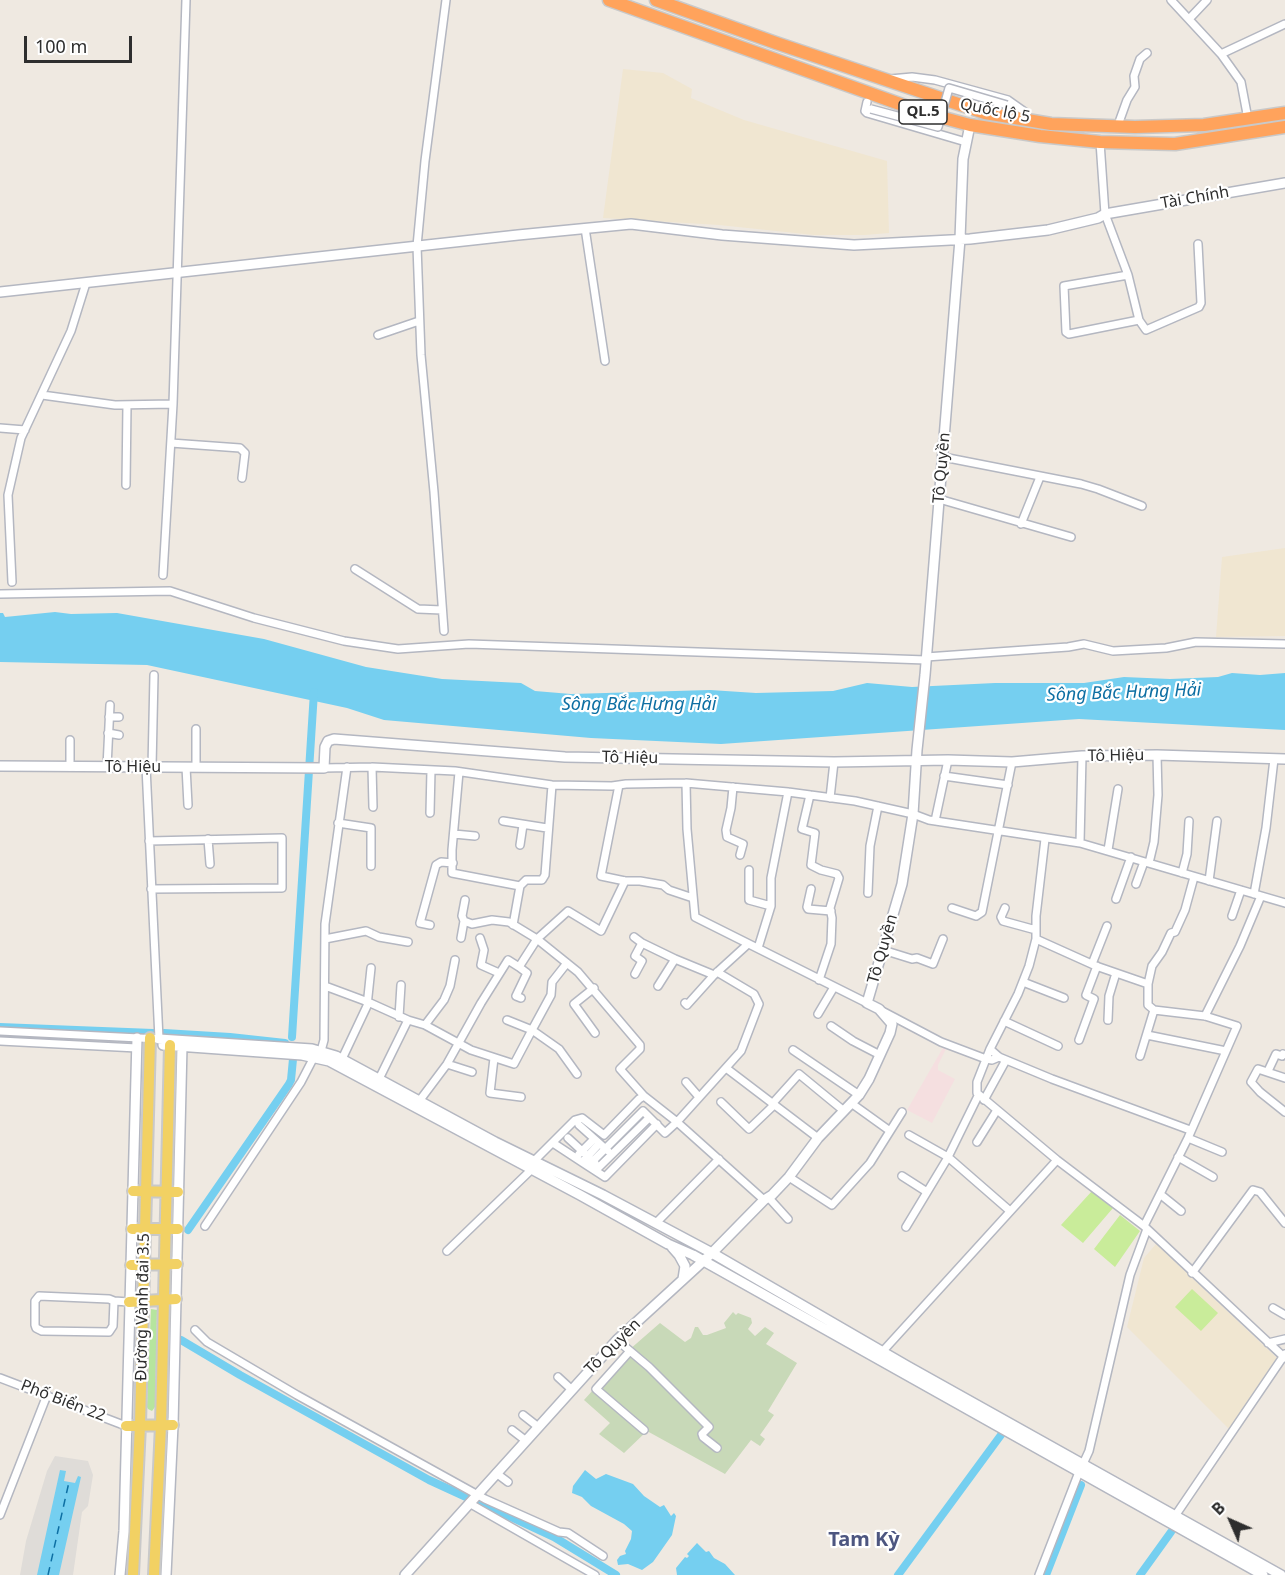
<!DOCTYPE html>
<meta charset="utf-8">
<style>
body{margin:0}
#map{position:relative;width:1285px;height:1575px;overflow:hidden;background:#efe9e1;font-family:"Noto Sans",sans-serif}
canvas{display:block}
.north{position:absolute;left:1201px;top:1491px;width:60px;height:60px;-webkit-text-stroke:4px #fff;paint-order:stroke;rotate:315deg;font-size:16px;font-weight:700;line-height:24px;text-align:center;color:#2e2e2e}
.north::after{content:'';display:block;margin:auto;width:21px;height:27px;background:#2e2e2e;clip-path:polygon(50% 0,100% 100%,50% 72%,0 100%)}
.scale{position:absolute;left:24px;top:36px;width:108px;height:27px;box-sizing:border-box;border:3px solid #2e2e2e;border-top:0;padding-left:8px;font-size:18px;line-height:21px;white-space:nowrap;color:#2e2e2e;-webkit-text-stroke:4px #fff;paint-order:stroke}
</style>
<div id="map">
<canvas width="1285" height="1575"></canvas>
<div class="north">B</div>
<div class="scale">100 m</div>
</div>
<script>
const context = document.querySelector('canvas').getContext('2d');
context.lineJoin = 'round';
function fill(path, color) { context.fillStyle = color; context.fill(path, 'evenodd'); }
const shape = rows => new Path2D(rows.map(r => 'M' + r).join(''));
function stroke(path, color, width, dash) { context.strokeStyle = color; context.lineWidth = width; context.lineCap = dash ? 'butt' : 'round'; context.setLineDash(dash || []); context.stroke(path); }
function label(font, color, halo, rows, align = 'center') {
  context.font = font + ' "Noto Sans",sans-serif'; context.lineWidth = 4.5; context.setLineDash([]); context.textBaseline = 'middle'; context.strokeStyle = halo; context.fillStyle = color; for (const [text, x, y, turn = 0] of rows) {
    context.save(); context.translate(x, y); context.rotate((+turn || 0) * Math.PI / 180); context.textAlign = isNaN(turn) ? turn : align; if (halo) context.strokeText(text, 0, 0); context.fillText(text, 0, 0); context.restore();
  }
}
fill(shape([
 [623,69,663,73,692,89,691,98,744,120,887,161,889,233,865,235,814,235,719,225,603,218],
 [1285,548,1285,636,1216,637,1222,557],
 [1156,1244,1278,1359,1229,1429,1127,1327,1144,1258]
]), '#f0e6d1');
fill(shape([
 [944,1046,947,1047,938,1065,938,1070,955,1079,932,1123,907,1110]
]), '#f5dfe0');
fill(shape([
 [151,1309,157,1310,155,1407,152,1411,148,1409,147,1407]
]), '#b6e59e');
fill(shape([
 [733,1312,736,1315,738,1313,751,1318,752,1323,748,1329,755,1336,765,1327,774,1333,766,1344,797,1363,768,1411,774,1415,760,1435,765,1439,760,1446,751,1440,725,1474,647,1431,624,1453,599,1434,610,1423,584,1400,629,1350,660,1323,685,1342,691,1338,695,1327,698,1327,703,1335,707,1335,726,1328,724,1323]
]), '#c8d9b8');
fill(shape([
 [1092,1191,1113,1208,1083,1243,1061,1225],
 [1120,1215,1140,1231,1115,1267,1094,1249],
 [1192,1289,1218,1313,1201,1331,1175,1307]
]), '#c9ec9a');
fill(shape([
 [55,1456,88,1461,93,1475,88,1506,82,1512,73,1575,20,1575,26,1541,47,1471]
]), '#dfdcd8');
fill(shape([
 [55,612,71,614,117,613,264,639,366,667,442,679,521,683,535,691,571,694,710,690,756,693,833,691,867,683,912,687,995,683,1084,683,1124,677,1170,679,1218,677,1232,673,1260,675,1285,673,1285,730,1079,719,721,744,591,738,384,720,347,708,147,665,0,662,0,613,3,613,5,617],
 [60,1470,66,1471,64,1481,75,1483,78,1476,81,1477,59,1575,37,1575],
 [585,1470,596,1479,606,1474,633,1484,644,1496,660,1507,664,1505,671,1516,674,1513,676,1516,672,1535,653,1562,642,1570,628,1564,618,1565,617,1560,620,1556,626,1554,625,1551,631,1539,632,1531,624,1524,591,1506,582,1497,572,1493,573,1486],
 [697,1543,706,1552,709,1551,714,1558,725,1564,735,1575,677,1575,676,1568,685,1557,687,1558,689,1556,687,1554]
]), '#75cff0');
stroke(shape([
 [0,1027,153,1033],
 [164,1033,230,1037,285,1043],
 [292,1037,314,692],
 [188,1230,289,1084,291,1080,293,1059],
 [181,1340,240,1375,429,1480,466,1497],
 [481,1503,554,1537,616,1575],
 [898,1575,1001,1435],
 [1046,1575,1081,1485],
 [1140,1575,1171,1532]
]), '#75cff0', 8);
stroke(shape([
 [48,1575,69,1482]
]), '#0d6fa3', 1.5, [8, 6]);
const street = shape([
 [1171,0,1221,54,1241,82,1248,119],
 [1190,18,1207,0],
 [1221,54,1285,24],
 [890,79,912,77,935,80,1008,100,1025,112],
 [867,102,865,111,867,113,966,142],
 [1118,125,1127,100,1135,87,1134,76,1140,59,1147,53],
 [1100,142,1105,214,1128,275,1139,320,1146,330,1199,307,1201,303,1198,244],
 [585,228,605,361],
 [1128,275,1064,286,1066,332,1069,334,1139,320],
 [378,335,419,321],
 [42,395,115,405,173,404],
 [0,428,25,430],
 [171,443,240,448,245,453,242,478],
 [943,457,1081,484,1098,489,1142,506],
 [126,485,127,405],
 [939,499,1071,537],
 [1021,524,1040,477],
 [355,569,418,609,442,610],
 [163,575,173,404,186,0],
 [12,582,8,495,21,438,71,331,86,283],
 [0,594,170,591,254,618,344,641,398,649,469,644,926,660],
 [444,631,434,492,421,355,417,246,425,161,446,0],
 [926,657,1068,647,1084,644,1113,651,1166,648,1196,642,1285,644],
 [109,717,119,717],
 [196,729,196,767],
 [108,733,119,735],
 [70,740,70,767],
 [107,767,110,705],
 [152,767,154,675],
 [186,767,188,805],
 [372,767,373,807],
 [324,768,372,767,455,771,552,785,612,786,626,784,686,783,788,792,855,801,913,814,929,820,1080,843,1285,903],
 [459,772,452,850,452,873,520,886],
 [944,776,1008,785],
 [686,783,687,829,695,917,867,1003],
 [619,785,601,876,625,881,640,881,663,885,669,890,693,898],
 [733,787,731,808,726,830,727,837,743,844,740,855],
 [810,795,802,829,815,833,811,865,821,870,837,874,839,878,830,908,832,918,831,944,819,980],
 [830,798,834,762],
 [430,813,431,770],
 [503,821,547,828],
 [935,821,948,760],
 [338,823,371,828,371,866],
 [454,834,475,836],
 [208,839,210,864],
 [1045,839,1036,916,1036,939,1029,966,1018,994,990,1049,977,1082,977,1093,1057,1160,1144,1226,1285,1358],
 [149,841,282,838,282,888,151,889],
 [1080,843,1082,756],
 [520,845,523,825],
 [1108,850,1118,789],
 [1149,863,1154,842,1158,795,1157,755],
 [749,870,749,900,771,906,758,948],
 [1182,873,1187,854,1189,821],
 [1209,881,1217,821],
 [1136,884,1144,862],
 [811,889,807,907,808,909,831,911],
 [868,893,870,846,878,806],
 [1254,894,1266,828,1274,759],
 [1116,899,1131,857],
 [771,906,771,878,788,792],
 [952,908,976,916,982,912,1012,762],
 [1005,908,1001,917,1003,921,1036,930],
 [1232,916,1241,890],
 [464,921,462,916,465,900],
 [430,925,420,923,436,865,441,862,453,863],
 [513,925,520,886,526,880,542,880,545,875,552,785],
 [634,937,642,943],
 [461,938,464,921,472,924,492,920,509,922,537,939,578,972,640,1045,640,1049,620,1069,644,1096],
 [480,938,484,950,481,965,499,973],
 [325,939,366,931,379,937,408,942],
 [1036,939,1096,966,1148,984],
 [883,950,912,959,917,958,933,964,943,939],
 [455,960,450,986,444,1000,425,1025,471,1050,514,1064,532,1030,559,1049,577,1074],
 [1092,964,1107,926],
 [519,967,527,973,516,996,521,998],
 [635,974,642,961,635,956,642,943,675,959,714,975],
 [1023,982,1064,998],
 [325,986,368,1002,408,1020,379,1079],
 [658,986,675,959],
 [594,988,574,1004,595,1033],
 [685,1003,687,1005,714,975,748,944],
 [884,1012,941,1042,986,1059,992,1060,999,1057],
 [818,1014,834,987],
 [1205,1016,1240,946,1261,896],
 [399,1017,401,985],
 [408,1020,425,1025],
 [507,1020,532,1030,551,995,552,982,567,963],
 [1108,1020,1109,996,1116,973],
 [1004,1021,1058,1046],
 [831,1026,853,1041,880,1055],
 [0,1031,159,1039,146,767],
 [1147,1035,1226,1051],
 [1079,1040,1094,999,1086,995,1097,966],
 [0,1041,137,1048],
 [990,1049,999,1057,1052,1079,1190,1130],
 [793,1050,859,1095],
 [321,1051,324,1040,325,924,347,767],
 [1140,1056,1154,1010],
 [494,1058,490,1093,521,1097],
 [342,1059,367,1006,371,968],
 [447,1064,472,1072],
 [726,1068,818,1138],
 [1268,1071,1276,1054,1282,1056,1283,1054],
 [1285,1078,1258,1069,1251,1082,1260,1092,1285,1112],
 [686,1082,699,1097],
 [420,1100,447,1064,481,1003,508,960,519,967,537,939,568,911,601,931,625,881],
 [984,1100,1006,1060],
 [721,1102,749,1129,773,1106],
 [851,1103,890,1131],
 [772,1104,799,1074,844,1111],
 [579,1125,608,1151],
 [909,1135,948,1157,1010,1211],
 [568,1138,595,1163],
 [1188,1138,1222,1152],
 [977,1142,997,1110],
 [553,1143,588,1166,643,1111,665,1133,677,1122,741,1051,759,1004,754,994,717,972],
 [579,1154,594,1139],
 [1178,1157,1213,1177],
 [585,1159,599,1144],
 [535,1160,575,1120,582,1118,604,1135,639,1099,644,1096,677,1122,764,1200],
 [588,1166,605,1177,657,1124],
 [596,1170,649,1118],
 [902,1176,927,1192],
 [789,1177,832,1205,870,1163,902,1112],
 [1160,1194,1181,1211],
 [769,1198,788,1219],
 [656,1223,719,1159],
 [205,1226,301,1082,314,1057],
 [1144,1226,1188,1138,1237,1026,1205,1016,1154,1010,1148,1005,1148,984,1152,966,1162,952,1171,933,1175,932,1185,910,1194,877],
 [906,1227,947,1159,978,1096],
 [447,1251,532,1169],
 [1192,1273,1253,1190,1260,1192,1285,1223],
 [114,1301,113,1326,109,1332,42,1331,36,1328,35,1325,35,1301,39,1296,109,1299,114,1301,129,1302],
 [1273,1308,1285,1315],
 [195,1330,207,1342,297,1395,485,1499,559,1532,568,1533,603,1556],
 [617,1340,649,1367,709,1427,702,1434,703,1437,717,1448],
 [1268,1343,1285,1339],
 [630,1351,596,1389,644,1430],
 [883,1351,1057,1160],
 [558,1377,571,1389],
 [0,1378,126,1426],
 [523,1415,537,1426],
 [512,1430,525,1440],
 [1083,1464,1089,1451,1130,1275,1147,1229],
 [496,1473,508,1482],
 [469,1503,595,1575],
 [0,1515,47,1395],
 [1175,1516,1285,1354],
 [1039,1575,1079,1472]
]);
const secondary = shape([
 [0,292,518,235,631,224,722,235,854,245,970,239,1048,230,1098,218,1105,214,1285,183],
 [0,766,324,768,325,747,328,741,334,739,565,757,834,762,948,760,1012,762,1082,756,1157,755,1285,759],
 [159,1039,312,1049,336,1056,495,1142,603,1195,712,1253,907,1366,1281,1575],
 [163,1045,302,1055,329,1061,580,1195,668,1244,693,1255,1263,1575],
 [672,1247,679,1255,685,1266,683,1279],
 [120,1575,124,1531,137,1038],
 [166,1575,173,1425,182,1046],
 [405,1575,617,1340,712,1253,764,1200,772,1195,789,1177,818,1138,859,1095,869,1079,890,1033,892,1024,879,1009,867,1003,902,884,913,814,917,750,925,675,960,239,963,159,970,125]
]);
const primary = shape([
 [133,1191,178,1192],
 [132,1229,178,1229],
 [131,1265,177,1264],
 [129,1302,176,1299],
 [126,1426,173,1425],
 [133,1575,140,1425,150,1038],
 [154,1575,161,1425,170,1045]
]);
const highway = shape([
 [609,0,925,113,970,125,1040,136,1100,142,1175,144,1285,127],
 [656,0,776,43,985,113,1051,124,1135,127,1204,125,1285,113]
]);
stroke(street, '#b4b7c1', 10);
stroke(secondary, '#b4b7c1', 12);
stroke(primary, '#c9c9c9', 14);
stroke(highway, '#c9c9c9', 15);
stroke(street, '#fff', 7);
stroke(secondary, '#fff', 9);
stroke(primary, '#f2d163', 10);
stroke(highway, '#ffa35c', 12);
const streetBridge = shape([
 [871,109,938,127,949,88,1007,105]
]);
stroke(streetBridge, '#b4b7c1', 10, []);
stroke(streetBridge, '#fff', 7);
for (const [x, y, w] of [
 [923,112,48]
]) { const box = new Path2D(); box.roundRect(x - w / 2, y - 12, w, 24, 4.5); context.fillStyle = '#fff'; context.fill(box); stroke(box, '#2e2e2e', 1.5); }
label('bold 15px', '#2e2e2e', null, [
 ["QL.5",923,112]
]);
label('16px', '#2e2e2e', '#fff', [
 ["Quốc lộ 5",995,111,11],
 ["Tài Chính",1195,198,-10],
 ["Tô Quyền",942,468,-85],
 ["Tô Hiệu",1116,756,-1],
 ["Tô Hiệu",630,758,1],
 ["Tô Hiệu",133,767],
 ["Tô Quyền",883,949,-74],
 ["Đường Vành đai 3.5",143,1307,-89],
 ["Tô Quyền",613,1347,-45],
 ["Phố Biển 22",63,1401,21]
]);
label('italic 18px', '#0d6fa3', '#fff', [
 ["Sông Bắc Hưng Hải",1124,693,-2],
 ["Sông Bắc Hưng Hải",639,705]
]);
label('bold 20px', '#4d5680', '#fff', [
 ["Tam Kỳ",864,1540]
]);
</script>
